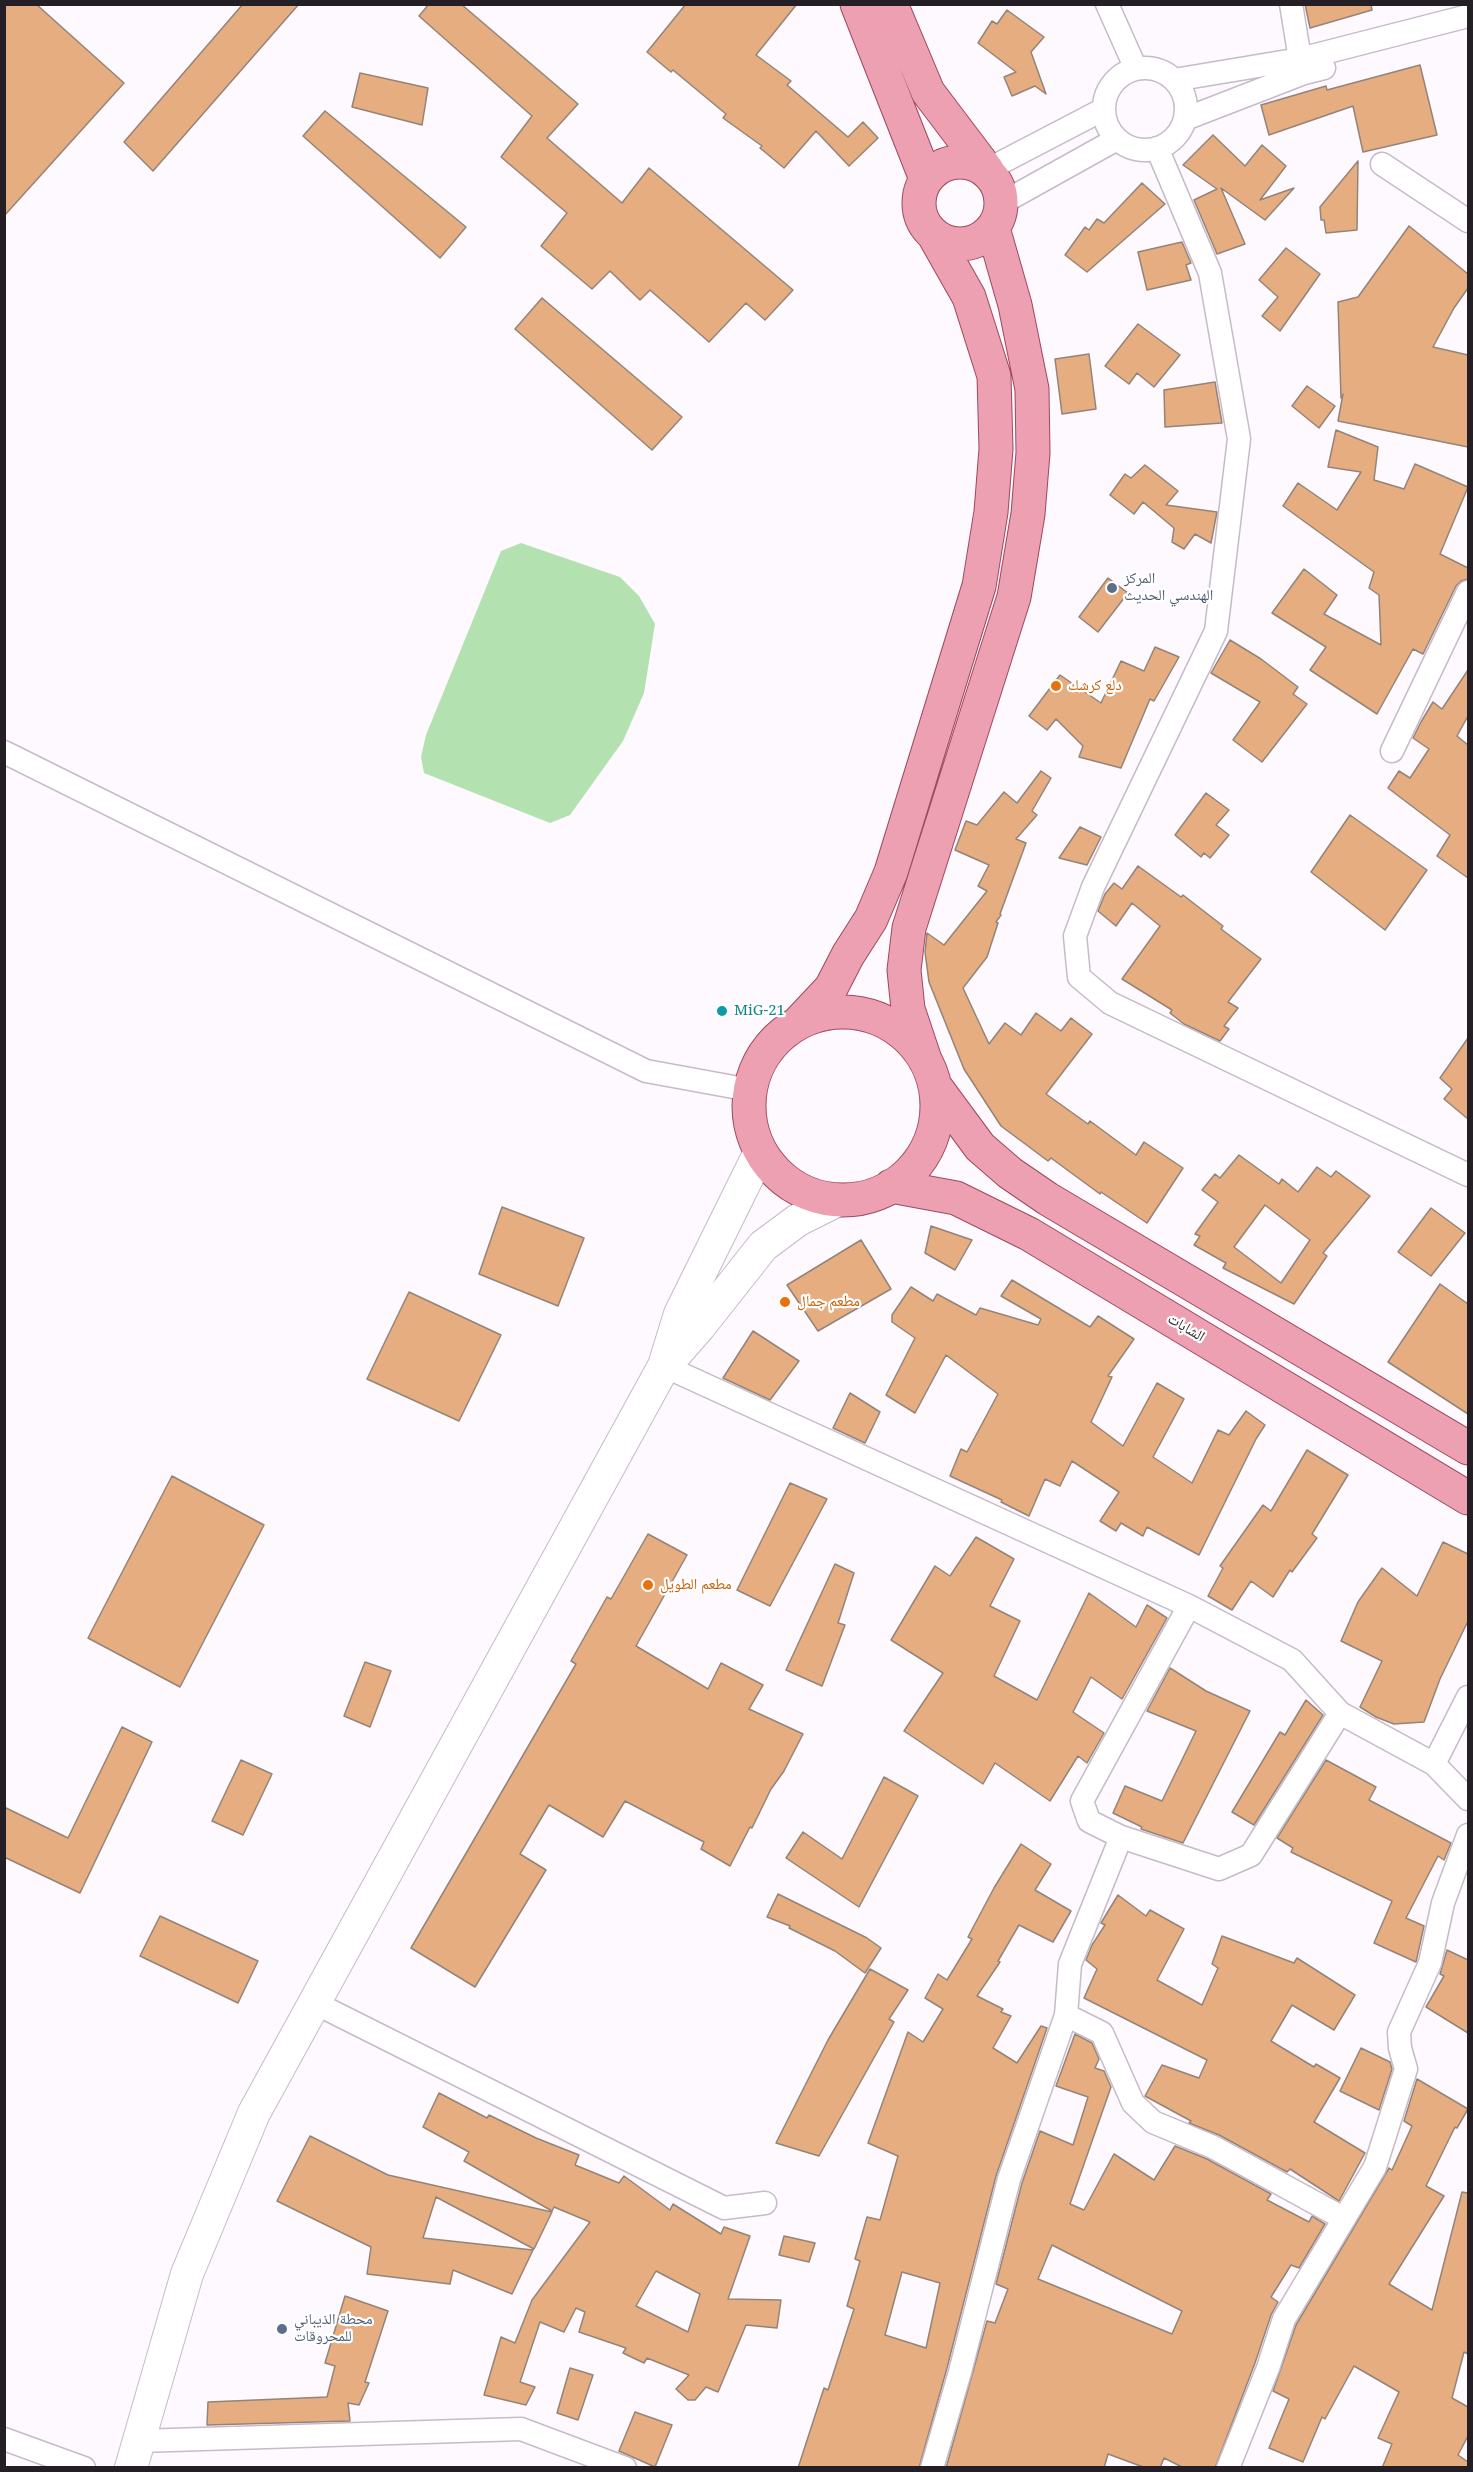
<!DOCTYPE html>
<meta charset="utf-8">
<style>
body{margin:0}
#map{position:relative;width:1473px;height:2472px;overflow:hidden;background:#fef8ff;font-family:"Noto Serif",serif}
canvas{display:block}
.frame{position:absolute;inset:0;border:6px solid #241f24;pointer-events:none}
</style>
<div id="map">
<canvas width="1473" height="2472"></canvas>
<div class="frame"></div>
</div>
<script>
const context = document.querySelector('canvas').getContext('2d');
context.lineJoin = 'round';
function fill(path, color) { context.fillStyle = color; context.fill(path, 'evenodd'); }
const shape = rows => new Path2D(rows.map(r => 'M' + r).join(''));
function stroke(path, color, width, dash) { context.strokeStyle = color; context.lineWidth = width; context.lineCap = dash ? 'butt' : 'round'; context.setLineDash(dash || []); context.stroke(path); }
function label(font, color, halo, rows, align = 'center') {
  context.font = font + ' "Noto Serif","Noto Naskh Arabic",serif'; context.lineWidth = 4.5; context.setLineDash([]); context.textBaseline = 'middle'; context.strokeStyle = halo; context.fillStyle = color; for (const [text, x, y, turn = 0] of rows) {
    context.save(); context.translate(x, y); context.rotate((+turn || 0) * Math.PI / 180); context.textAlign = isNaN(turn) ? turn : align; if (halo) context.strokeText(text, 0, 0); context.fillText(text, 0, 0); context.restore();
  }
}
fill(shape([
 [521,543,620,577,639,596,655,624,644,693,623,741,570,815,550,823,424,773,421,757,426,735,501,551]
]), '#b3e2b0');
const building = shape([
 [4,4,36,4,124,83,4,216,4,4],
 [243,4,299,4,153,171,124,142,243,4],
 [429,4,461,4,578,104,547,138,622,203,649,168,793,290,765,320,746,303,709,342,650,290,640,300,610,271,592,289,541,246,567,213,501,157,532,116,419,16,429,4],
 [686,4,797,4,756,55,791,81,787,85,848,137,863,122,878,138,849,166,816,131,784,168,760,148,762,146,723,118,726,114,673,70,671,72,647,52,686,4],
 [1305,4,1371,4,1372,10,1310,28,1305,4],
 [1007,10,1044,37,1031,52,1046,94,1035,86,1012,96,1004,77,1016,72,978,43,992,21,997,24,1007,10],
 [1420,65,1437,135,1363,152,1353,106,1269,135,1261,105,1326,86,1327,90,1420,65],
 [360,73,428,88,422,125,352,107,360,73],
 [325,111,466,227,440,258,303,136,325,111],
 [1213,135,1245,166,1262,145,1286,166,1260,200,1294,188,1265,220,1221,188,1245,244,1217,254,1194,200,1217,189,1183,165,1213,135],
 [1358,161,1357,230,1326,233,1324,220,1321,220,1320,207,1358,161],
 [1142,183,1165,204,1087,272,1065,255,1085,227,1089,230,1097,219,1104,223,1142,183],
 [1409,226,1468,274,1468,288,1454,308,1433,347,1468,355,1468,447,1338,421,1343,394,1341,398,1338,302,1358,297,1409,226],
 [1182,242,1191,263,1186,265,1191,280,1147,290,1138,252,1182,242],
 [1286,248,1320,274,1280,331,1262,316,1278,297,1259,280,1286,248],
 [542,298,682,417,652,450,515,329,542,298],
 [1138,324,1180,355,1154,387,1137,373,1129,384,1105,366,1138,324],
 [1089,354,1096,409,1062,414,1055,359,1089,354],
 [1215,382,1222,423,1165,427,1164,390,1215,382],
 [1307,386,1335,406,1319,428,1292,406,1307,386],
 [1336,430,1378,447,1374,480,1404,489,1415,464,1468,487,1440,554,1468,568,1468,579,1461,581,1456,586,1423,654,1413,649,1377,714,1310,670,1326,647,1272,613,1304,569,1337,595,1324,614,1381,645,1379,595,1369,588,1374,572,1283,506,1298,483,1337,510,1361,472,1328,467,1336,430],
 [1145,465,1178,491,1166,505,1217,512,1211,543,1195,534,1184,549,1172,542,1174,528,1143,502,1134,514,1110,495,1125,474,1131,478,1145,465],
 [1108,578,1128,593,1098,632,1079,617,1108,578],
 [1230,640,1261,659,1298,687,1293,694,1307,704,1262,762,1233,740,1260,702,1211,673,1230,640],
 [1155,647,1179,657,1154,701,1150,699,1121,768,1079,757,1083,746,1056,719,1047,730,1029,716,1060,675,1101,703,1121,661,1144,671,1155,647],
 [1468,670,1468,716,1457,736,1468,745,1468,878,1437,856,1450,835,1388,788,1399,771,1410,778,1429,749,1413,738,1421,722,1433,702,1442,709,1468,670],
 [1041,771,1051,778,1032,811,1037,815,1016,839,1026,843,1000,914,1001,915,996,922,998,923,987,957,963,988,989,1044,1005,1023,1021,1035,1036,1013,1061,1031,1071,1018,1092,1034,1046,1094,1088,1124,1090,1121,1136,1155,1144,1142,1183,1168,1147,1223,1101,1192,1100,1194,1051,1158,1048,1161,1001,1126,964,1069,929,982,925,952,927,933,944,945,987,891,978,886,989,865,955,850,966,821,977,825,1004,792,1017,803,1041,771],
 [1206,793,1229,810,1216,825,1229,835,1210,858,1204,853,1201,857,1175,835,1206,793],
 [1350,815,1427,870,1385,930,1311,872,1350,815],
 [1080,827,1101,837,1087,865,1059,858,1080,827],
 [1138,866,1181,897,1183,895,1223,926,1221,929,1261,959,1228,1002,1238,1008,1224,1026,1229,1029,1220,1041,1184,1024,1170,1013,1172,1010,1122,979,1160,926,1132,903,1116,926,1098,911,1105,894,1114,883,1122,889,1138,866],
 [1468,1038,1468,1119,1444,1099,1452,1089,1440,1078,1468,1038],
 [1239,1155,1279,1184,1282,1179,1298,1192,1317,1167,1331,1177,1336,1171,1370,1196,1323,1253,1327,1256,1294,1304,1223,1268,1226,1263,1194,1245,1200,1236,1195,1234,1218,1202,1202,1190,1215,1174,1220,1178,1239,1155],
 [1265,1205,1310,1240,1281,1283,1234,1247,1265,1205],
 [502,1207,584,1238,558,1306,479,1274,502,1207],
 [1431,1208,1465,1233,1431,1276,1398,1252,1431,1208],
 [931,1226,972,1240,955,1270,925,1253,931,1226],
 [861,1240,891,1289,818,1331,787,1285,861,1240],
 [1012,1280,1090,1327,1098,1316,1134,1339,1108,1376,1112,1377,1091,1422,1123,1446,1157,1383,1184,1399,1153,1457,1192,1483,1218,1430,1229,1435,1246,1411,1265,1425,1256,1439,1199,1555,1147,1527,1143,1536,1121,1523,1116,1531,1100,1521,1119,1492,1072,1461,1060,1486,1045,1479,1029,1516,1001,1502,1002,1500,950,1476,961,1449,967,1452,998,1394,946,1355,915,1413,886,1395,915,1338,892,1322,892,1315,911,1287,933,1301,937,1294,976,1315,980,1308,1038,1325,1041,1319,1001,1296,1012,1280],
 [1440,1284,1468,1304,1468,1414,1388,1362,1440,1284],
 [409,1292,501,1335,459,1421,367,1379,409,1292],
 [753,1331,799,1361,770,1400,723,1378,753,1331],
 [850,1393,880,1412,865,1443,833,1428,850,1393],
 [1307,1450,1348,1475,1312,1534,1317,1538,1292,1572,1290,1570,1273,1597,1251,1581,1232,1610,1208,1596,1223,1568,1220,1566,1263,1505,1271,1511,1307,1450],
 [172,1476,264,1525,180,1687,88,1638,172,1476],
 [790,1483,827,1499,770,1606,737,1590,790,1483],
 [648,1534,687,1555,636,1646,708,1689,721,1663,763,1685,749,1709,803,1734,784,1771,771,1789,752,1828,750,1827,730,1866,701,1849,704,1842,625,1801,603,1837,549,1805,520,1854,546,1870,475,1987,411,1948,576,1664,571,1661,607,1597,611,1599,648,1534],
 [976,1537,1014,1559,990,1606,1020,1621,994,1676,1037,1700,1089,1593,1136,1627,1147,1605,1167,1618,1122,1699,1091,1677,1073,1712,1104,1733,1087,1763,1078,1756,1050,1801,995,1763,983,1784,904,1731,943,1673,891,1640,935,1566,950,1576,976,1537],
 [1443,1542,1468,1554,1468,1621,1440,1679,1424,1722,1394,1724,1376,1717,1360,1707,1382,1661,1341,1641,1358,1602,1382,1568,1417,1596,1443,1542],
 [835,1564,854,1573,838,1623,845,1625,822,1686,786,1670,835,1564],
 [365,1662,391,1671,370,1727,344,1716,365,1662],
 [1170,1668,1206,1691,1250,1711,1183,1843,1141,1829,1142,1827,1113,1813,1125,1786,1162,1801,1196,1731,1147,1711,1170,1668],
 [1306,1700,1323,1715,1254,1825,1232,1812,1280,1732,1285,1735,1306,1700],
 [122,1727,152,1742,80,1893,4,1857,4,1807,68,1838,122,1727],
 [241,1760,272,1774,243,1835,212,1821,241,1760],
 [1326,1760,1376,1787,1369,1800,1451,1843,1444,1860,1438,1856,1406,1918,1424,1926,1416,1962,1374,1943,1392,1901,1291,1852,1293,1848,1277,1838,1326,1760],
 [884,1777,918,1796,859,1907,786,1858,803,1832,842,1859,884,1777],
 [1021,1844,1051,1864,1035,1890,1071,1911,1053,1942,1019,1925,998,1961,1000,1962,977,1996,1003,2009,1001,2012,1011,2016,993,2048,1017,2063,1041,2026,1047,2028,996,2176,947,2368,919,2468,798,2468,824,2388,828,2390,854,2309,847,2306,860,2261,855,2259,867,2217,880,2220,898,2156,868,2143,908,2032,923,2042,943,2009,925,1998,938,1974,947,1980,972,1939,968,1937,994,1888,1021,1844],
 [902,2272,940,2283,926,2348,885,2335,902,2272],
 [778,1894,867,1938,881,1948,865,1973,835,1951,789,1928,790,1926,767,1917,778,1894],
 [1118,1895,1146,1916,1150,1910,1184,1929,1157,1980,1202,2005,1218,1968,1212,1964,1222,1936,1294,1963,1297,1958,1355,1995,1334,2030,1292,2005,1271,2041,1314,2067,1316,2064,1340,2078,1314,2122,1365,2153,1339,2201,1290,2169,1287,2172,1219,2135,1189,2123,1191,2121,1145,2096,1162,2065,1199,2078,1207,2060,1084,1998,1097,1969,1086,1960,1092,1945,1105,1925,1101,1923,1118,1895],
 [160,1916,258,1961,238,2003,140,1956,160,1916],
 [1447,1950,1468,1960,1468,2033,1426,2007,1444,1976,1440,1974,1447,1950],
 [870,1969,908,1990,889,2019,894,2022,819,2156,776,2143,828,2040,870,1969],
 [1075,2034,1092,2043,1099,2059,1095,2068,1104,2071,1111,2087,1070,2204,1084,2210,1114,2154,1154,2180,1175,2146,1207,2159,1271,2194,1267,2200,1309,2222,1312,2216,1325,2224,1299,2268,1291,2265,1271,2297,1278,2302,1271,2315,1255,2363,1215,2468,1184,2468,1164,2458,1160,2468,1146,2468,1108,2454,1104,2468,946,2468,987,2321,995,2323,1008,2289,996,2284,1022,2183,1040,2131,1073,2145,1088,2097,1056,2086,1075,2034],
 [1052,2245,1182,2311,1172,2334,1038,2279,1052,2245],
 [1361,2048,1390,2062,1392,2069,1379,2110,1340,2091,1361,2048],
 [1417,2079,1468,2109,1457,2128,1455,2127,1426,2186,1444,2196,1389,2284,1432,2310,1462,2192,1468,2193,1468,2354,1464,2352,1452,2398,1468,2407,1468,2436,1458,2455,1468,2462,1468,2468,1382,2468,1392,2444,1378,2438,1399,2392,1354,2366,1325,2419,1322,2417,1303,2462,1269,2448,1289,2399,1273,2391,1296,2325,1389,2168,1392,2170,1412,2126,1404,2121,1417,2079],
 [439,2093,487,2118,489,2115,536,2138,579,2155,575,2165,619,2183,624,2176,670,2210,673,2204,721,2234,724,2227,750,2236,728,2299,781,2300,777,2328,746,2325,718,2392,706,2387,695,2400,688,2400,676,2389,689,2375,647,2358,644,2363,623,2353,626,2348,579,2332,585,2312,576,2308,564,2332,540,2322,520,2382,535,2387,526,2405,484,2395,501,2337,515,2343,532,2300,590,2222,554,2207,552,2211,464,2161,469,2152,423,2127,439,2093],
 [656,2271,700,2294,688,2332,636,2306,656,2271],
 [310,2136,388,2175,552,2212,534,2249,436,2197,423,2238,533,2250,512,2294,453,2270,450,2284,367,2274,371,2247,277,2201,310,2136],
 [784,2236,815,2243,809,2262,779,2255,784,2236],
 [345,2296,388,2311,365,2382,369,2383,359,2405,348,2403,350,2421,207,2425,208,2402,327,2397,335,2366,325,2363,345,2296],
 [570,2368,593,2375,578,2420,557,2413,570,2368],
 [635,2412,672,2425,655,2467,619,2451,635,2412]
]);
fill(building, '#e6ad80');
stroke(building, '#948478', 1.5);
const minor = shape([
 [1107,4,1136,69],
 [1291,4,1300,59],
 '1104 109a41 41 0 1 1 82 0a41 41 0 1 1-82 0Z',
 [1174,80,1300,59,1468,16],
 [1185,119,1304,73,1324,68],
 [1157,148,1210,273,1239,439,1216,631,1093,887,1075,936,1079,977,1110,1003,1468,1175],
 [1382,164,1468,221],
 [987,170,1104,109],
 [1002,203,1117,139],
 [1392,751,1468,592],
 [4,752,646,1071,750,1090],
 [664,1366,1189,1606,1292,1660,1340,1713,1434,1764,1468,1799],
 [1189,1606,1082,1801,1089,1821,1121,1837,1219,1869,1251,1855,1340,1713],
 [1434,1764,1468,1697],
 [315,2003,724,2208,765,2203],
 [1066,2015,1102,2033,1133,2103,1153,2122,1213,2147,1343,2218],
 [4,2439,84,2468],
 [139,2441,521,2429,625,2468],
 [932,2468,960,2372,1009,2179,1066,2015,1070,1964,1121,1837],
 [1228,2468,1268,2368,1284,2319,1375,2167,1406,2069,1400,2048,1399,2032,1430,1963,1443,1903,1468,1835]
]);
const secondary = shape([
 [671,1359,699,1327,763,1246,798,1220,838,1200],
 [131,2468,187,2274,254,2113,664,1366,680,1314,760,1152]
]);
const primary = shape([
 [857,4,926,179],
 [891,4,928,92,987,170],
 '919 203a41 41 0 1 1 82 0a41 41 0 1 1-82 0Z',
 '749 1106a94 94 0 1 1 188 0a94 94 0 1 1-188 0Z',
 [799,1022,831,988,848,955,871,919,891,872,979,586,991,512,996,449,994,376,969,297,935,237],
 [925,1060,908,1009,904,970,909,928,1014,597,1028,514,1033,453,1032,389,1015,305,993,228],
 [935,1086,980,1147,1010,1173,1048,1199,1468,1448],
 [891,1186,956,1198,1029,1234,1468,1498]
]);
stroke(minor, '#c7bac9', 25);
stroke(secondary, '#c7bac9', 34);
stroke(primary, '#9e495e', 35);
stroke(minor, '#fff', 22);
stroke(secondary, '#fff', 32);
stroke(primary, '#eca0b2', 33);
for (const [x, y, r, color] of [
 [1112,588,6,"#5c6f8a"],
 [1056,686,6,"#e8710a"],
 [722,1011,6,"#0f9aa8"],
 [785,1302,6,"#e8710a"],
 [648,1585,6,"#e8710a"],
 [282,2329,6,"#5c6f8a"]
]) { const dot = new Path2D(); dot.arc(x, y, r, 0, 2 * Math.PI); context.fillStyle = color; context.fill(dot); stroke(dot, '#fff', 2); }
label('15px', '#4e5e75', '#fff', [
 ["المركز",1124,579],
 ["الهندسي الحديث",1124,596],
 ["محطة الذيباني",294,2320],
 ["للمحروقات",294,2337]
], 'left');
label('15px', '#c56008', '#fff', [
 ["دلع كرشك",1068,686],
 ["مطعم جمال",797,1302],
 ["مطعم الطويل",660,1585]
], 'left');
label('15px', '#0d838f', '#fff', [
 ["MiG-21",734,1011]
], 'left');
label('15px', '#241f24', '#fff', [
 ["الشابات",1186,1328,31]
]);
</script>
